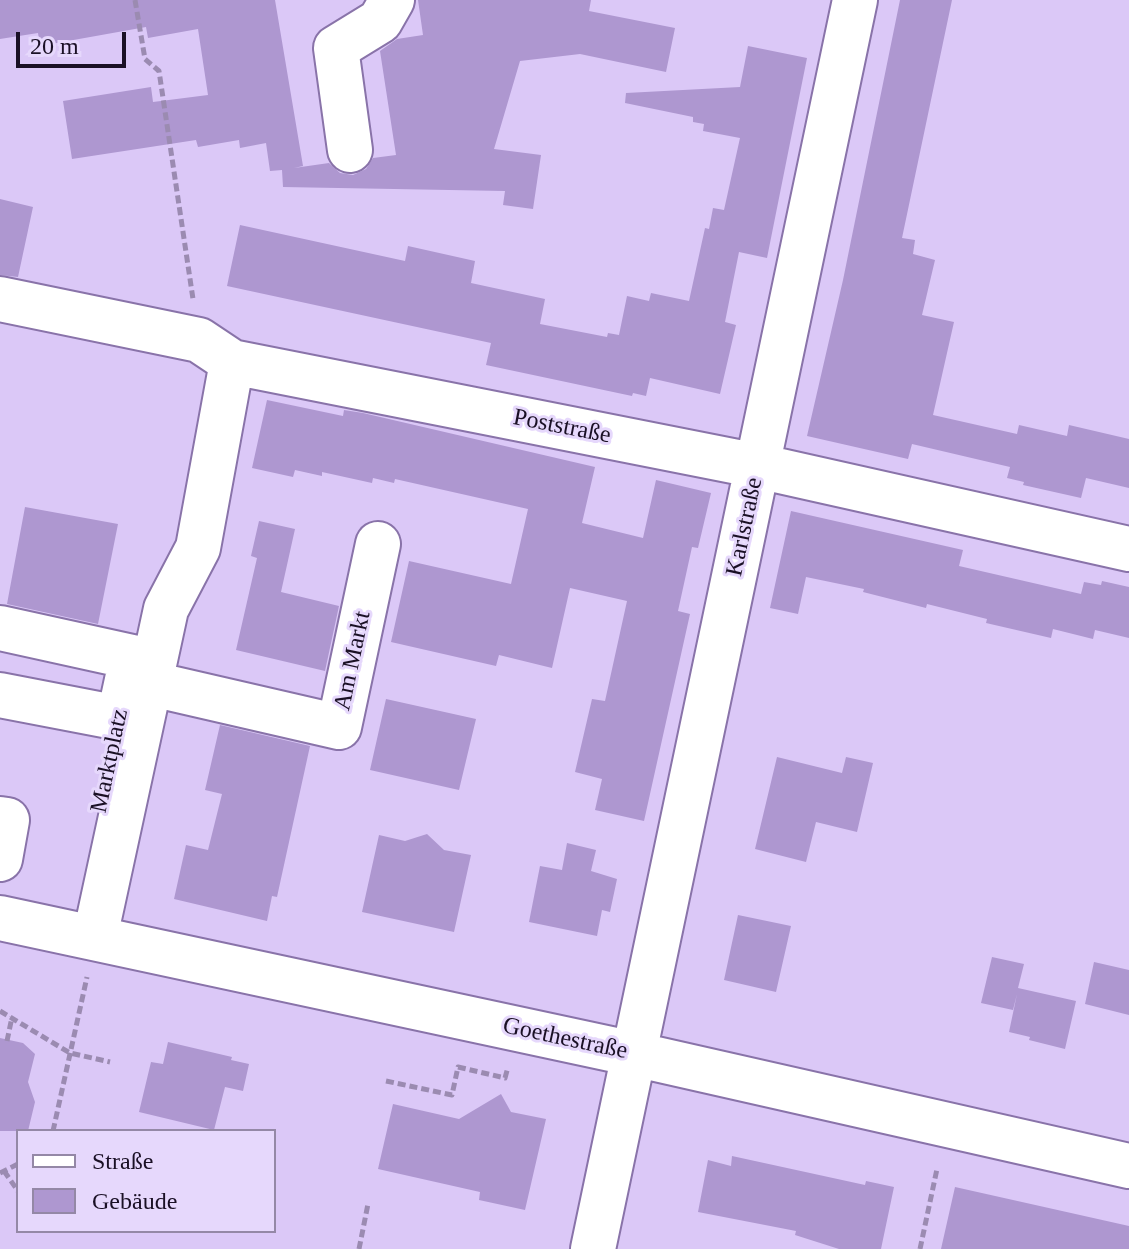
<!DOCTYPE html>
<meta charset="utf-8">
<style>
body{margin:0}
#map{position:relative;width:1129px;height:1249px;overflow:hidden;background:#dbc8f7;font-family:Georgia,serif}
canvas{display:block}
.legend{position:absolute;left:16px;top:1129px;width:260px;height:104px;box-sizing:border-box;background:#e6d8fc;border:2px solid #9488a6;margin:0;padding:10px 14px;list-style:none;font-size:24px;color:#1a1025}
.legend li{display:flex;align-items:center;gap:16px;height:40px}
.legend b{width:40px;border:2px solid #9488a6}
.scale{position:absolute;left:16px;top:32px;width:110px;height:36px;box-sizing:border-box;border:4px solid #1a1025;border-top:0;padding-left:10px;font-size:24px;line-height:28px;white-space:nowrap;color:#1a1025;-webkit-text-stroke:6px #e6d8fc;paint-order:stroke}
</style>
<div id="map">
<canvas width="1129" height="1249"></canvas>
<ul class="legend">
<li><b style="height:10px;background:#fff"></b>Straße</li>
<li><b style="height:22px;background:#ae97d0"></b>Gebäude</li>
</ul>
<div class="scale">20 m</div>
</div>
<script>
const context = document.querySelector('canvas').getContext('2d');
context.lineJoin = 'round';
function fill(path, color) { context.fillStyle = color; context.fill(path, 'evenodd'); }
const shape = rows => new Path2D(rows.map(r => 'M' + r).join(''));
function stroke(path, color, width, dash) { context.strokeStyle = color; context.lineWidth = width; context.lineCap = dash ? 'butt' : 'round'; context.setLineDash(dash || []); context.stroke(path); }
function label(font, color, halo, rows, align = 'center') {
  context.font = font + ' Georgia,serif'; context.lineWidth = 6; context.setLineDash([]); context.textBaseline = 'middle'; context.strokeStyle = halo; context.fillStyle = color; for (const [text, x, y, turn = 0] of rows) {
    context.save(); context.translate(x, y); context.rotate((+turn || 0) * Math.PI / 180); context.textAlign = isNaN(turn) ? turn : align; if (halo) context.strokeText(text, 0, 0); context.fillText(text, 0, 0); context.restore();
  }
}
fill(shape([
 [0,0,275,0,303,166,294,168,329,163,340,173,353,175,366,169,373,158,396,155,380,51,397,39,423,35,418,0,591,0,589,11,675,28,666,72,580,54,520,61,494,149,541,155,533,209,503,205,505,191,283,187,282,170,270,171,266,143,240,148,239,140,198,147,196,140,72,159,63,101,151,87,153,102,208,95,198,29,148,38,146,27,40,46,38,33,0,39],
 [900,0,952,0,902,238,915,240,913,254,935,260,922,315,954,322,933,415,1017,434,1019,425,1067,436,1069,425,1129,439,1129,488,1086,478,1081,498,1023,485,1024,482,1007,478,1010,467,912,444,908,459,807,436,843,280],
 [748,46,807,58,767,258,739,252,725,322,736,325,720,394,650,378,646,396,633,393,632,396,486,365,491,343,227,286,240,225,405,261,408,246,475,261,471,283,545,299,540,324,607,337,608,333,619,335,627,296,649,301,651,293,689,301,705,228,709,229,713,208,724,210,740,138,703,131,704,124,693,122,693,117,625,103,626,93,740,87],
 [0,199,33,207,18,277,0,275],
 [267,400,343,416,344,410,363,413,595,467,582,523,643,538,656,480,711,493,698,548,692,547,678,611,690,614,644,821,595,810,602,779,575,772,592,699,605,701,627,601,570,588,552,668,499,655,496,666,391,642,409,561,511,584,528,509,395,479,394,483,373,478,372,483,322,472,322,476,295,470,293,477,252,468],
 [25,507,118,524,98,624,7,604],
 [791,511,963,550,959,566,1081,594,1084,582,1101,585,1102,581,1129,587,1129,638,1095,630,1093,639,1053,629,1051,638,986,623,987,619,927,604,926,608,863,592,864,589,806,577,798,614,770,608],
 [259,521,295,529,281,592,339,606,325,671,236,650,257,558,251,556],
 [386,699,476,719,459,790,370,770],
 [220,725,310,746,277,897,272,896,267,921,174,899,186,845,208,850,222,794,205,790],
 [777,757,842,773,846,757,873,763,857,832,816,822,806,862,755,849],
 [427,834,444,850,471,855,454,932,362,912,379,835,405,841],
 [567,843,596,850,591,871,617,879,610,912,602,910,597,936,529,922,540,866,562,870],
 [738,915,791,926,776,992,724,980],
 [992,957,1024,964,1018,988,1076,1001,1065,1049,1029,1040,1030,1037,1009,1032,1017,994,1013,1010,981,1003],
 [1094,962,1129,970,1129,1015,1085,1004],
 [0,1038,23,1043,35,1054,28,1082,35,1102,28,1131,0,1131],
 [168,1042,232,1057,231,1060,249,1064,243,1091,225,1087,214,1130,139,1112,151,1062,163,1064],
 [501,1094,511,1112,546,1119,525,1210,479,1200,480,1192,378,1169,393,1104,459,1119],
 [732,1156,865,1185,866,1181,894,1187,881,1249,839,1249,795,1235,796,1231,698,1212,708,1160,731,1166],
 [955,1187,1129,1226,1129,1249,941,1249]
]), '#ae97d0');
const minor = shape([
 [350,150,336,48,380,21,392,0],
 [0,299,199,340,232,362,758,466,1129,549],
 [0,628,132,657,121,708],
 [148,683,339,727,378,544],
 [0,695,140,722],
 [0,819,7,820,0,859],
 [0,918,634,1054,1129,1166],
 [95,937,166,609,198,548,232,362],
 [593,1249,855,0]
]);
stroke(minor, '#8973a9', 48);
stroke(shape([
 [135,0,145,59,159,71,193,299],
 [0,1011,70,1053,110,1062],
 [7,1041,12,1017],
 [386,1081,452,1095,458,1067,505,1078,508,1067],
 [53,1131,87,977],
 [4,1171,18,1191],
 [0,1173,18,1164],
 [359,1249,368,1204],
 [920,1249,937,1169]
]), '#9b8bb1', 5, [8, 4]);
stroke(minor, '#fff', 44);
label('24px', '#1a1025', '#e6d8fc', [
 ["Poststraße",562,427,11],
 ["Karlstraße",745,527,-78],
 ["Am Markt",353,661,-78],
 ["Marktplatz",110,761,-78],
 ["Goethestraße",565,1039,12]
]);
</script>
